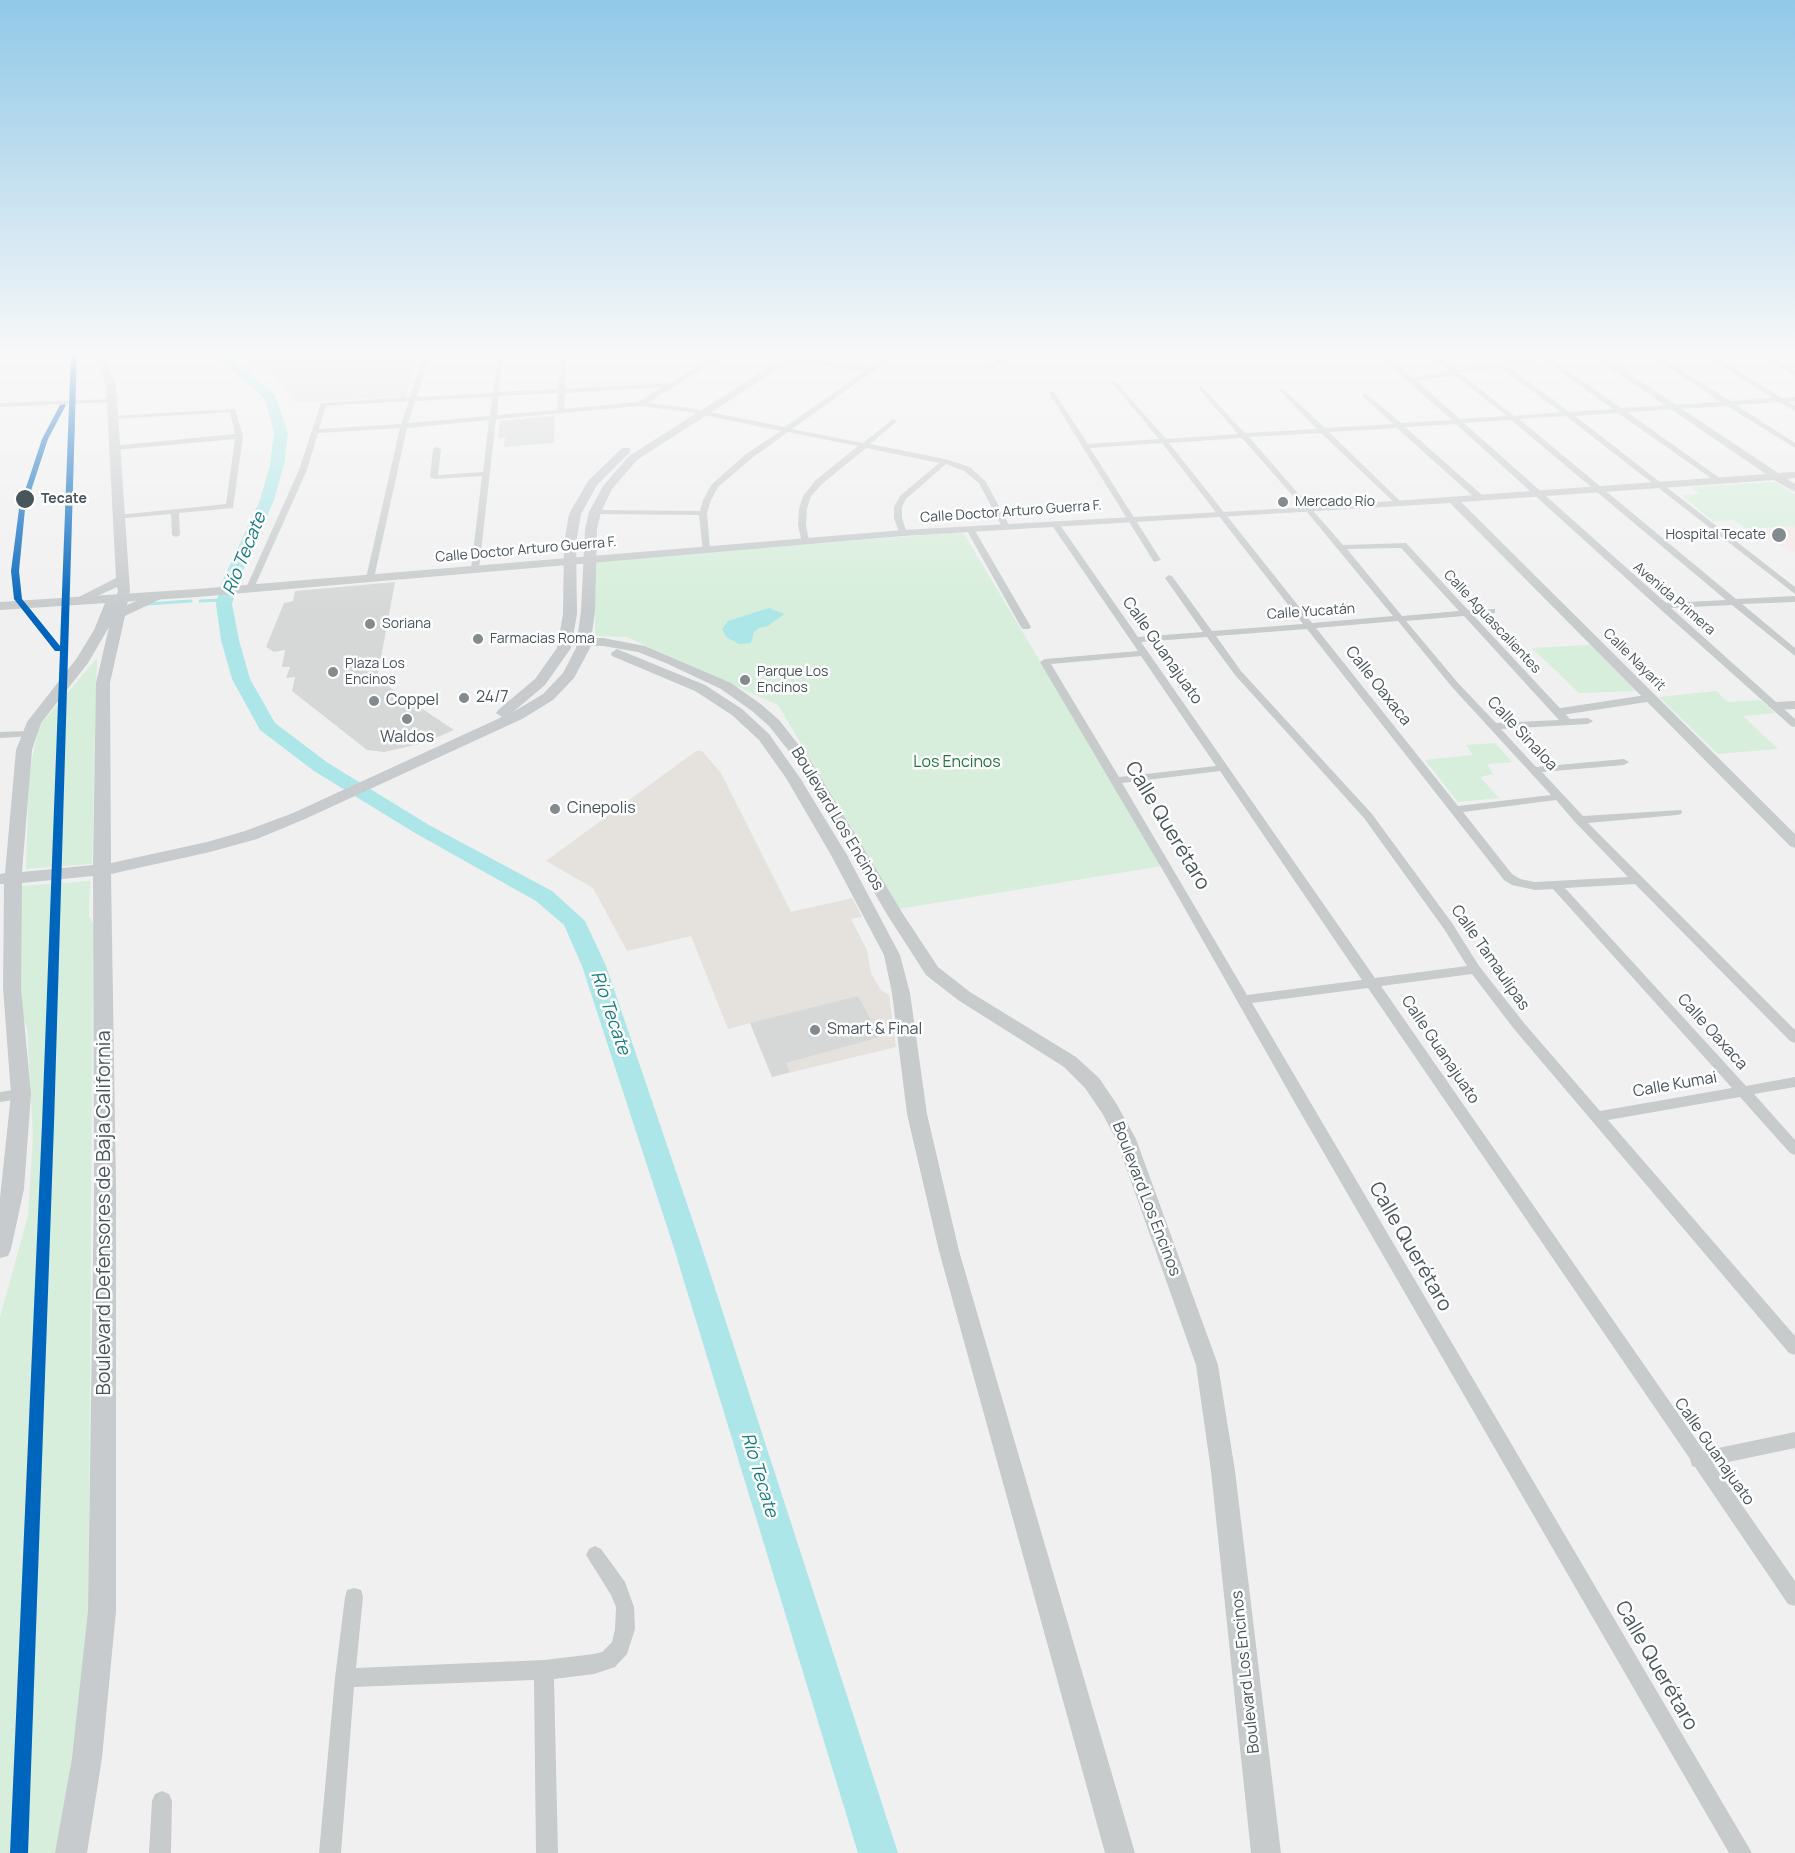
<!DOCTYPE html>
<meta charset="utf-8">
<style>
body{margin:0}
canvas{display:block;background:#f0f0f0}
</style>
<canvas width="1795" height="1853"></canvas>
<script>
const context = document.querySelector('canvas').getContext('2d');
context.lineJoin = 'round';
function fill(path, color) { context.fillStyle = color; context.fill(path, 'evenodd'); }
const shape = rows => new Path2D(rows.map(r => 'M' + r).join(''));
function stroke(path, color, width, dash) { context.strokeStyle = color; context.lineWidth = width; context.lineCap = dash ? 'butt' : 'round'; context.setLineDash(dash || []); context.stroke(path); }
function label(font, color, halo, rows, align = 'center') {
  context.font = font + ' Manrope,sans-serif'; context.lineWidth = 5; context.setLineDash([]); context.textBaseline = 'middle'; context.strokeStyle = halo; context.fillStyle = color; for (const [text, x, y, turn = 0] of rows) {
    context.save(); context.translate(x, y); context.rotate((+turn || 0) * Math.PI / 180); context.textAlign = isNaN(turn) ? turn : align; if (halo) context.strokeText(text, 0, 0); context.fillText(text, 0, 0); context.restore();
  }
}
fill(shape([
 [696,751,702,751,721,773,791,912,852,898,862,917,851,919,867,950,871,973,881,990,889,995,896,1047,772,1077,750,1023,728,1029,691,936,627,951,593,888,546,861]
]), '#e5e2de');
fill(shape([
 [240,352,419,352,406,397,295,402,277,378]
]), '#e2e1e1');
fill(shape([
 [1795,527,1795,552,1770,541,1756,530]
]), '#f5e8e8');
fill(shape([
 [1776,482,1795,495,1795,526,1746,529,1734,520,1713,521,1681,495,1699,494,1690,487],
 [963,532,1162,866,899,909,778,705,627,637,595,636,594,561],
 [1590,645,1636,691,1579,693,1532,648],
 [97,658,92,864,26,869,29,774,39,726],
 [1716,691,1728,702,1761,700,1775,713,1743,716,1778,749,1718,754,1659,697],
 [1495,743,1512,762,1487,764,1493,774,1480,777,1499,798,1458,802,1425,760,1473,755,1466,745],
 [90,881,89,916,93,923,88,1655,57,1853,0,1853,0,1317,28,1216,33,1137,27,1027,13,1004,21,886]
]), '#d6eedb');
fill(shape([
 [769,608,784,614,768,626,759,628,754,632,751,643,739,644,726,637,722,629,728,621]
]), '#ade6e8');
stroke(shape([
 [200,601,225,600],
 [147,604,191,601]
]), '#ade6e8', 3);
fill(shape([
 [212,352,225,352,275,395,288,433,284,465,274,500,238,582,232,604,239,640,250,679,275,723,328,763,429,825,552,891,585,921,606,966,701,1245,898,1853,858,1853,673,1245,582,966,564,925,536,901,415,833,314,771,260,730,232,679,221,640,216,604,222,582,260,500,270,465,274,433,265,399,212,352]
]), '#ade6e8');
fill(shape([
 [555,416,554,443,504,447,505,437,498,438,500,421],
 [395,582,377,679,454,730,424,743,384,752,367,750,292,691,295,677,286,678,290,667,282,667,285,650,274,652,266,647,284,603,293,601,295,591],
 [858,996,880,1037,786,1063,790,1072,772,1077,750,1023]
]), '#d6d8d8');
stroke(shape([
 [1558,712,1650,698]
]), '#c7cbcc', 7);
fill(shape([
 [425,352,431,352,417,397,493,393,498,352,504,352,499,392,558,389,561,352,600,352,567,356,565,389,670,383,722,352,730,352,647,403,689,408,785,427,865,371,791,360,789,359,789,357,870,368,893,352,900,352,792,429,863,443,892,420,896,420,896,422,870,444,945,459,970,467,986,482,1010,527,1003,529,979,483,964,471,946,464,906,499,902,507,902,518,907,533,900,535,894,518,894,507,900,496,939,463,866,448,822,484,811,496,807,509,806,525,809,541,802,543,798,525,799,509,803,496,816,480,858,446,788,432,752,458,718,487,711,500,707,513,710,550,703,552,699,515,595,514,591,512,595,510,700,511,703,500,712,484,746,454,781,431,689,412,640,406,496,419,479,569,475,572,471,569,482,476,434,479,430,477,433,449,437,447,441,449,438,475,483,472,489,420,407,428,374,578,370,581,366,578,400,428,318,433,307,470,254,588,247,590,246,588,299,470,321,403,410,397,425,352],
 [663,387,638,402,564,409,565,393,663,387],
 [558,393,557,410,497,415,499,396,558,393],
 [492,397,490,416,408,423,415,401,492,397],
 [409,401,401,424,319,429,326,406,409,401],
 [976,352,1001,352,1004,360,994,368,990,368,990,366,998,360,996,354,973,355,973,353,976,352],
 [1374,352,1381,352,1413,378,1450,371,1426,352,1433,352,1456,370,1495,364,1480,352,1487,352,1501,362,1539,356,1535,352,1542,352,1546,355,1574,352,1550,358,1621,408,1721,402,1645,352,1652,352,1730,401,1773,398,1699,352,1707,352,1782,398,1795,397,1795,401,1788,402,1795,406,1795,411,1779,402,1736,405,1795,443,1795,448,1727,406,1627,412,1721,479,1721,483,1718,483,1618,413,1575,416,1795,587,1795,594,1566,416,1519,419,1736,599,1795,596,1795,602,1742,604,1795,648,1795,656,1732,605,1671,608,1795,719,1795,727,1791,726,1659,608,1456,424,1405,427,1482,495,1482,499,1476,499,1397,428,1329,432,1400,501,1400,505,1397,505,1321,433,1249,437,1343,545,1406,543,1468,610,1495,609,1495,613,1473,615,1570,719,1588,718,1593,721,1588,724,1501,729,1536,767,1624,759,1629,762,1624,765,1542,772,1583,816,1681,810,1682,812,1681,814,1677,815,1588,823,1795,1030,1795,1043,1790,1041,1635,884,1565,888,1746,1086,1795,1077,1795,1087,1754,1094,1795,1140,1795,1155,1790,1153,1740,1097,1608,1120,1795,1336,1795,1355,1789,1353,1514,1029,1472,974,1381,986,1704,1451,1795,1432,1795,1448,1714,1465,1795,1581,1795,1606,1788,1604,1695,1467,1692,1466,1690,1459,1368,988,1252,1003,1752,1853,1729,1853,1299,1110,1168,879,1040,662,1045,659,1138,651,1051,524,1055,522,1058,522,1138,637,1203,632,1165,578,1169,575,1172,576,1212,631,1303,624,1162,443,1090,448,1161,560,1154,562,1049,393,1050,392,1054,392,1088,444,1159,439,1113,384,1112,383,1115,381,1166,439,1238,434,1199,389,1199,387,1201,386,1245,433,1317,429,1280,391,1279,390,1282,388,1325,428,1393,424,1363,396,1363,394,1365,393,1401,423,1452,420,1374,352],
 [1543,359,1613,409,1569,412,1506,365,1543,359],
 [1499,367,1561,412,1514,416,1460,373,1499,367],
 [1454,375,1507,416,1460,419,1417,381,1454,375],
 [1511,420,1726,600,1666,603,1464,423,1511,420],
 [1242,438,1307,512,1393,616,1312,623,1169,443,1242,438],
 [1401,548,1459,611,1402,616,1347,549,1401,548],
 [1464,616,1559,720,1496,723,1458,683,1406,621,1464,616],
 [1398,621,1452,687,1551,795,1458,806,1316,628,1398,621],
 [1307,629,1504,880,1512,885,1535,890,1553,889,1732,1088,1600,1111,1524,1023,1479,966,1452,923,1372,814,1241,671,1216,636,1307,629],
 [1207,637,1235,675,1364,818,1444,929,1467,966,1375,978,1141,642,1207,637],
 [1141,656,1216,766,1119,777,1051,664,1141,656],
 [1220,771,1362,980,1247,995,1122,783,1220,771],
 [1556,800,1575,822,1628,877,1535,882,1520,879,1512,874,1463,812,1556,800],
 [1757,352,1764,352,1795,371,1795,376,1757,352],
 [114,399,114,401,112,402,0,407,0,403,114,399],
 [235,409,243,436,233,508,179,513,180,535,176,537,172,535,171,514,115,519,115,515,118,515,226,504,235,439,115,450,111,448,112,446,235,434,230,412,114,419,111,417,112,416,235,409],
 [967,527,974,529,1031,627,1029,629,1023,629,1021,627,966,529,967,527],
 [29,731,34,734,33,736,0,738,0,732,29,731],
 [21,1089,26,1090,28,1094,26,1098,0,1102,0,1092,21,1089],
 [595,1546,601,1549,625,1582,634,1607,635,1629,627,1654,615,1667,594,1674,554,1679,558,1853,536,1853,534,1680,354,1687,341,1853,319,1853,335,1678,345,1597,347,1590,354,1588,361,1590,363,1597,356,1668,544,1660,594,1654,602,1652,612,1642,615,1629,616,1607,611,1595,586,1555,589,1549,595,1546],
 [162,1791,169,1794,172,1801,171,1853,149,1853,152,1801,155,1794,162,1791]
]), '#c7cbcc');
fill(shape([
 [1587,352,1597,352,1778,473,1795,472,1795,478,1787,479,1795,484,1795,492,1774,480,1461,502,1795,834,1795,848,1790,846,1450,503,903,536,197,597,0,610,0,602,197,589,903,530,1310,507,1766,474,1587,352],
 [566,638,603,638,645,646,731,683,762,705,779,720,809,758,903,914,938,967,970,992,1076,1057,1099,1078,1116,1103,1136,1139,1218,1365,1235,1471,1281,1853,1251,1853,1211,1471,1196,1365,1116,1139,1102,1113,1085,1088,1064,1067,958,1000,926,975,888,916,796,760,769,726,752,711,721,689,668,664,638,652,603,646,562,645,560,642,562,639,566,638],
 [617,649,705,685,742,709,769,734,800,778,847,855,900,955,910,993,927,1114,959,1251,1135,1853,1105,1853,939,1251,907,1114,892,993,884,955,831,855,786,778,759,740,732,715,695,691,612,656,611,653,617,649],
 [1795,701,1795,709,1775,710,1768,706,1775,702,1795,701]
]), '#c7cbcc');
fill(shape([
 [93,352,103,352,116,385,130,591,127,605,157,592,167,592,169,595,125,616,110,683,111,863,207,842,245,831,293,813,502,717,496,713,498,710,535,679,557,648,563,614,564,543,569,514,588,481,622,448,630,448,630,452,597,485,581,514,576,543,577,614,571,648,545,685,513,712,543,694,563,673,576,648,581,611,585,529,589,512,603,486,629,456,793,352,805,352,637,460,612,489,601,512,597,529,595,611,590,648,574,678,553,700,522,719,305,819,257,839,210,852,111,874,116,1186,116,1611,102,1758,87,1853,55,1853,72,1758,88,1611,94,1186,93,876,22,883,21,988,31,1094,24,1189,11,1249,8,1256,0,1258,0,1198,11,1094,3,988,4,884,0,884,0,874,5,873,16,750,27,722,77,658,94,630,105,603,107,600,115,600,118,591,117,587,78,605,71,601,116,578,106,385,93,352],
 [109,627,96,683,93,865,22,872,32,750,41,723,88,663,109,627]
]), '#c8cbcd');
fill(shape([
 [71,352,77,352,54,1124,28,1853,10,1853,42,1124,60,651,55,651,14,599,11,571,19,509,42,439,60,405,65,404,66,405,48,439,25,509,19,571,22,599,60,646,71,352]
]), '#0065bd');
const sky = context.createLinearGradient(0, 0, 0, 611);
sky.addColorStop(0, '#90c8e8');
sky.addColorStop(0.58, '#f8f8f8');
sky.addColorStop(1, '#f8f8f800');
context.fillStyle = sky;
context.fillRect(0, 0, 1795, 611);
for (const [x, y, r, color] of [
 [25,499,10,"#48555b"],
 [1283,502,6,"#838b8f"],
 [1779,535,8,"#838b8f"],
 [370,624,6,"#838b8f"],
 [478,639,6,"#838b8f"],
 [333,672,6,"#838b8f"],
 [745,680,6,"#838b8f"],
 [464,698,6,"#838b8f"],
 [374,701,6,"#838b8f"],
 [407,719,6,"#838b8f"],
 [555,809,6,"#838b8f"],
 [815,1030,6,"#838b8f"]
]) { const dot = new Path2D(); dot.arc(x, y, r, 0, 2 * Math.PI); context.fillStyle = color; context.fill(dot); stroke(dot, '#fff', 2); }
label('bold 14px', '#48555b', '#fff', [
 ["Tecate",41,499]
], 'left');
label('14px', '#48555b', '#fff', [
 ["Mercado Río",1295,502],
 ["Hospital Tecate",1766,535,"right"],
 ["Soriana",382,624],
 ["Farmacias Roma",490,639],
 ["Plaza Los",345,664],
 ["Encinos",345,680],
 ["Parque Los",757,672],
 ["Encinos",757,688]
], 'left');
label('14px', '#48555b', '#fff', [
 ["Calle Doctor Arturo Guerra F.",1011,512,-4],
 ["Calle Doctor Arturo Guerra F.",526,550,-5],
 ["Avenida Primera",1674,599,41],
 ["Calle Yucatán",1311,612,-4],
 ["Calle Aguascalientes",1492,622,47],
 ["Calle Nayarit",1634,660,45]
]);
label('16px', '#48555b', '#fff', [
 ["Calle Guanajuato",1162,651,55],
 ["Calle Oaxaca",1378,686,52],
 ["Calle Sinaloa",1522,734,47],
 ["Boulevard Los Encinos",837,819,59],
 ["Calle Tamaulipas",1490,958,55],
 ["Calle Oaxaca",1712,1032,48],
 ["Calle Guanajuato",1440,1050,56],
 ["Calle Kumai",1675,1085,-10],
 ["Boulevard Los Encinos",1146,1199,69],
 ["Calle Guanajuato",1714,1452,55],
 ["Boulevard Los Encinos",1246,1672,-96]
]);
label('16px', '#48555b', '#fff', [
 ["24/7",476,698],
 ["Coppel",386,701],
 ["Waldos",407,738,"center"],
 ["Cinepolis",567,809],
 ["Smart & Final",827,1030]
], 'left');
label('16px', '#1e773d', '#fff', [
 ["Los Encinos",957,763]
]);
label('italic 18px', '#167d83', '#fff', [
 ["Río Tecate",245,554,-68],
 ["Río Tecate",610,1013,71],
 ["Río Tecate",759,1475,73]
]);
label('20px', '#48555b', '#fff', [
 ["Calle Querétaro",1167,826,59],
 ["Boulevard Defensores de Baja California",104,1213,-90],
 ["Calle Querétaro",1410,1247,60],
 ["Calle Querétaro",1656,1666,60]
]);
</script>
